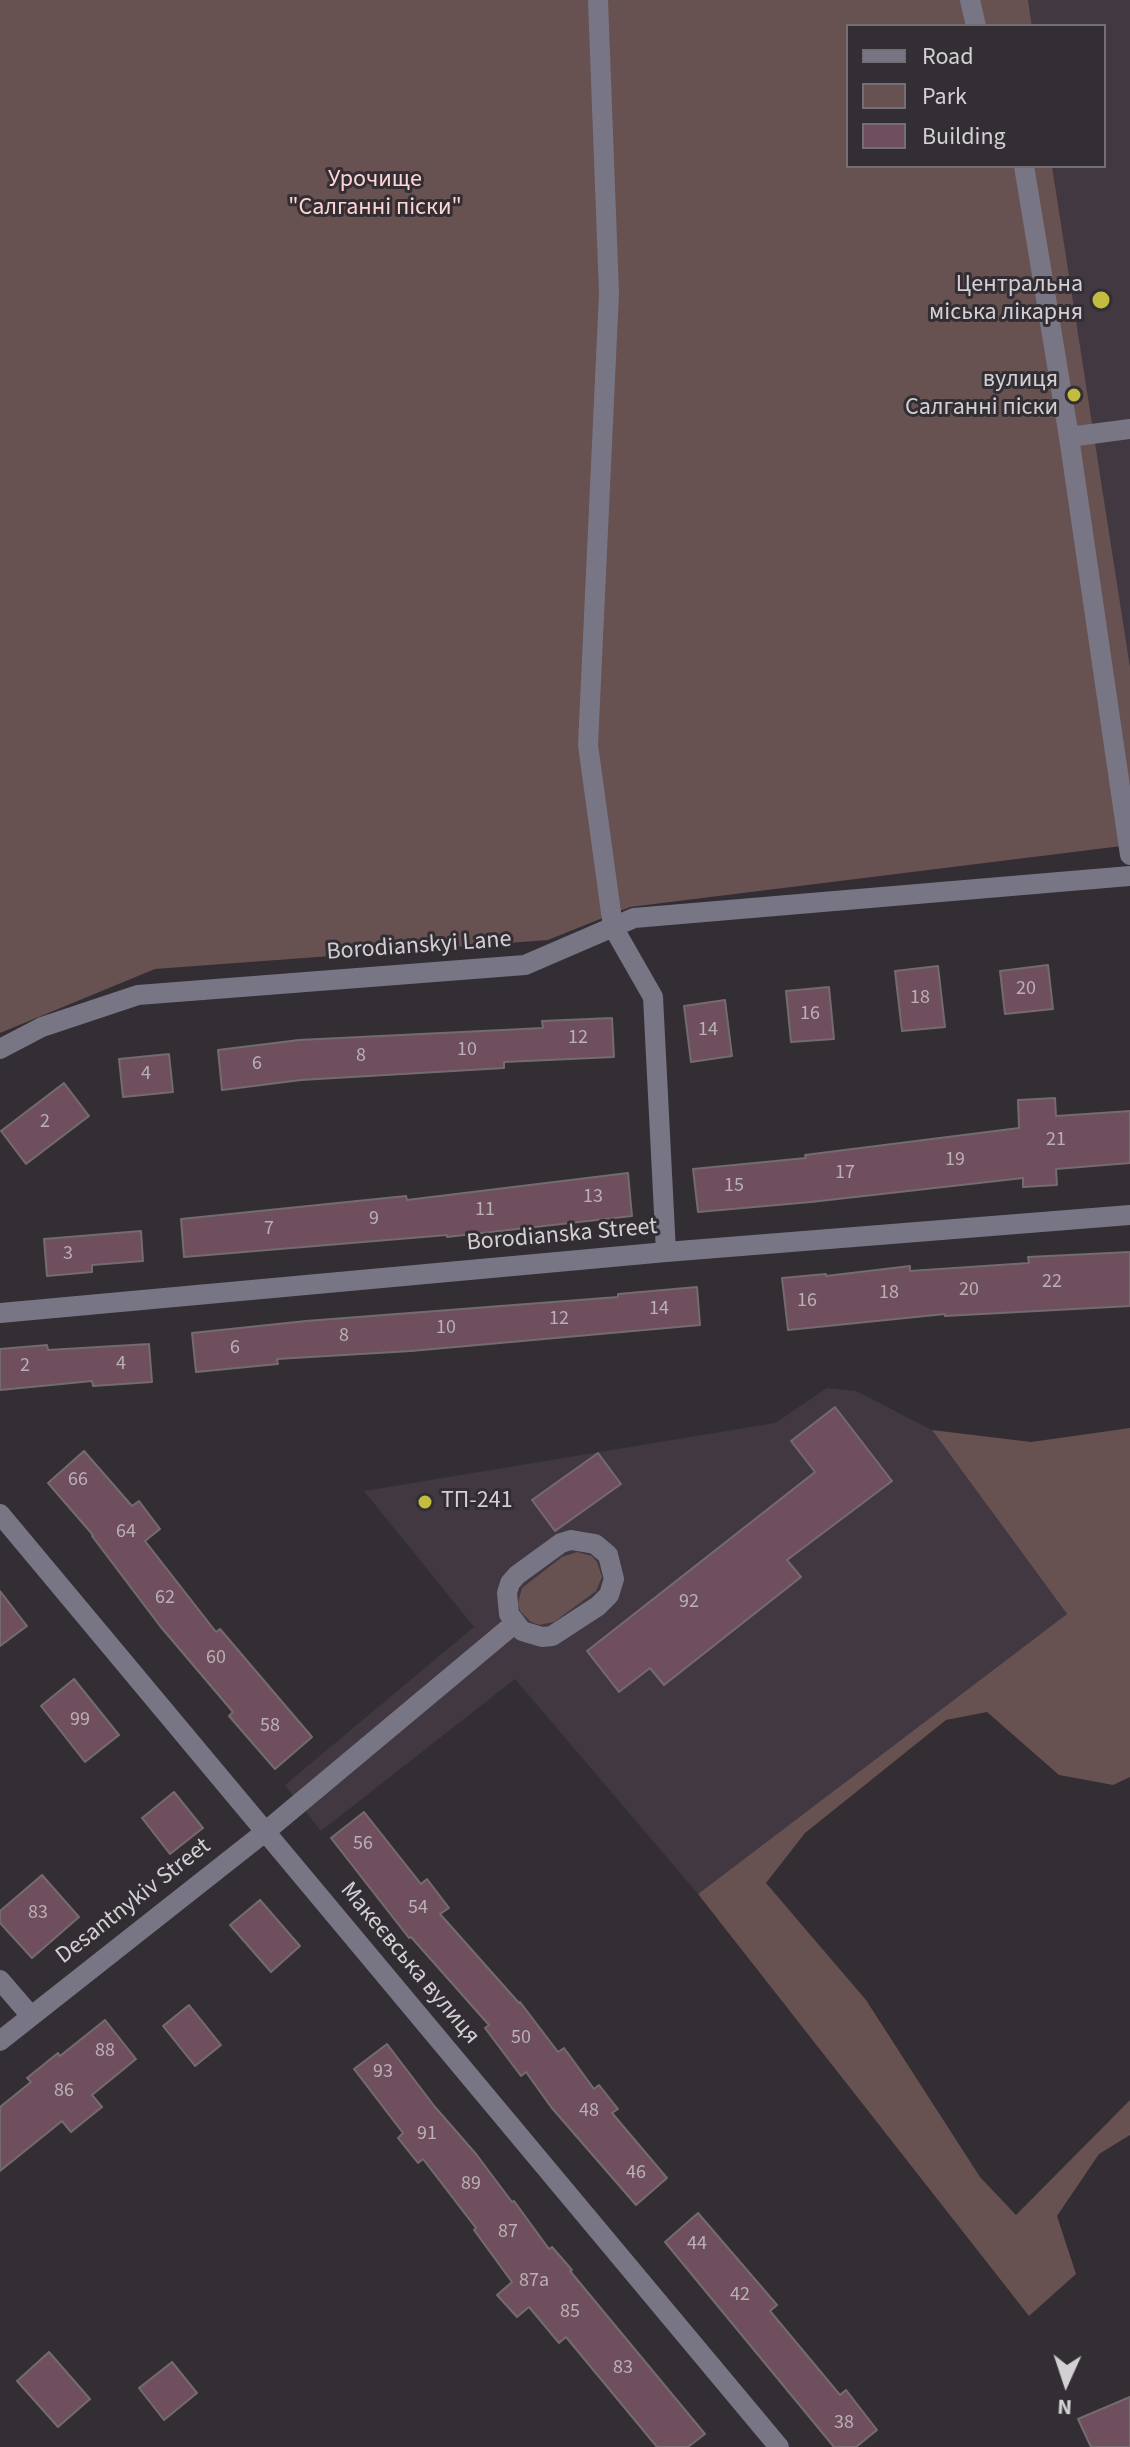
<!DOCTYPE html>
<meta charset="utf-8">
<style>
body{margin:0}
#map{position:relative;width:1130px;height:2447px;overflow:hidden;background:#332e34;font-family:"Source Sans 3",sans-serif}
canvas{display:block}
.legend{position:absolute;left:846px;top:24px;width:260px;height:144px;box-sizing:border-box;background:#332e34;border:2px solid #736f74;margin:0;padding:10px 14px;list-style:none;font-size:24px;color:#d3d0d4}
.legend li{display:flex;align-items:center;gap:16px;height:40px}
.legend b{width:40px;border:2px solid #736f74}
.north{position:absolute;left:1026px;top:2343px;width:80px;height:80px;-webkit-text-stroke:6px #332e34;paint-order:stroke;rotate:183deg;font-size:22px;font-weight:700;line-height:32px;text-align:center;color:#d3d0d4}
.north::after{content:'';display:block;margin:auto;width:28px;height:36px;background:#d3d0d4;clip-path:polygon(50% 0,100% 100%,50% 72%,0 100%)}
</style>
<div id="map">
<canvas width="1130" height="2447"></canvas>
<ul class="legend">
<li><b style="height:10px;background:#787685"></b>Road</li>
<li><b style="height:22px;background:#675151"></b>Park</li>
<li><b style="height:22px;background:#6f4f5e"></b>Building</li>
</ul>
<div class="north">N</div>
</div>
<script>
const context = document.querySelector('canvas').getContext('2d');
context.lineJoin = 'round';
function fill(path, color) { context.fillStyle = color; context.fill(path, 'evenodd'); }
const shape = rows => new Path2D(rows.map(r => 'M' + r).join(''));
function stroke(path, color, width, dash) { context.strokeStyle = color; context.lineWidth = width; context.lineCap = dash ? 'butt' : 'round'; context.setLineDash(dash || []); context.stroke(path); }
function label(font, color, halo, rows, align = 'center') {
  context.font = font + ' "Source Sans 3",sans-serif'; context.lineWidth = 6; context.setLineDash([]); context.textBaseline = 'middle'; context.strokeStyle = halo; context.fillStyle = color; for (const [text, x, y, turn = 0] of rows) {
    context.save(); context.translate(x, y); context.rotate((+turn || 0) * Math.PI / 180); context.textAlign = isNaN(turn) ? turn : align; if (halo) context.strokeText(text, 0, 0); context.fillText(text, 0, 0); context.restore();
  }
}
fill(shape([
 [1028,0,1130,0,1130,667,1052,166,1104,166,1104,26,1032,26],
 [827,1388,856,1391,932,1430,1067,1614,698,1894,515,1679,321,1831,285,1785,474,1627,364,1491,775,1423]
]), '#413842');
fill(shape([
 [0,0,1028,0,1032,26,848,26,848,166,1052,166,1130,667,1130,845,630,907,548,940,155,969,0,1033],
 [1130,1428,1130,1777,1113,1785,1059,1775,987,1712,946,1720,805,1833,766,1883,866,2000,980,2177,1016,2215,1130,2100,1130,2135,1099,2154,1057,2216,1076,2274,1029,2316,698,1894,1067,1614,932,1430,1031,1442],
 [577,1552,592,1556,597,1562,602,1577,596,1591,554,1622,539,1625,531,1622,520,1611,518,1603,522,1588,562,1557]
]), '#675151');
const building = shape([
 [1048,965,1053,1009,1005,1014,1000,971,1048,965],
 [938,966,945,1027,902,1031,895,971,938,966],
 [829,987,834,1039,791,1042,786,991,829,987],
 [725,1000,732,1056,691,1062,684,1006,725,1000],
 [612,1018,614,1057,504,1062,504,1068,301,1080,222,1090,218,1050,299,1040,543,1028,542,1021,612,1018],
 [169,1054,173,1092,123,1097,119,1059,169,1054],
 [64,1083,89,1116,26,1164,1,1131,64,1083],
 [1055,1098,1056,1116,1130,1111,1130,1163,1056,1169,1057,1185,1023,1187,1023,1178,811,1202,698,1212,693,1169,806,1158,805,1155,1019,1128,1018,1100,1055,1098],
 [628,1173,632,1216,447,1237,447,1235,184,1257,181,1219,406,1196,407,1200,628,1173],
 [141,1231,143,1261,92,1265,92,1272,47,1276,44,1239,141,1231],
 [1130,1252,1130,1306,945,1316,945,1314,788,1330,782,1278,826,1274,826,1276,910,1266,910,1271,1029,1263,1028,1257,1130,1252],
 [697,1287,700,1325,411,1351,277,1359,278,1364,196,1372,192,1333,306,1321,618,1297,618,1294,697,1287],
 [149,1344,152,1382,93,1386,92,1381,0,1390,0,1349,47,1345,48,1350,149,1344],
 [835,1407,892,1481,787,1560,801,1577,664,1685,650,1668,619,1692,587,1651,815,1472,791,1441,835,1407],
 [84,1451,132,1506,139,1501,160,1529,145,1541,216,1632,220,1629,312,1737,275,1769,229,1716,233,1712,160,1626,92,1536,93,1535,48,1483,84,1451],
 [598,1453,621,1484,555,1531,532,1500,598,1453],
 [0,1591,27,1626,0,1646,0,1591],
 [74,1679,119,1735,85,1762,41,1706,74,1679],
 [174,1792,203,1828,170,1854,142,1818,174,1792],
 [364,1812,421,1884,427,1879,449,1908,440,1914,519,2003,520,2002,558,2052,564,2048,594,2089,599,2085,618,2109,612,2113,667,2178,636,2205,551,2107,526,2072,521,2076,485,2028,489,2025,411,1937,409,1938,331,1838,364,1812],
 [42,1875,79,1917,32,1958,0,1923,0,1911,42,1875],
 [260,1900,300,1946,271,1972,230,1925,260,1900],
 [189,2005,221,2045,195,2066,163,2026,189,2005],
 [105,2020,136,2059,92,2095,102,2107,71,2132,62,2121,0,2171,0,2107,31,2082,27,2078,58,2053,60,2056,105,2020],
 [387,2044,435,2107,476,2154,512,2202,514,2201,549,2249,552,2247,572,2270,570,2271,705,2434,688,2447,657,2447,566,2337,559,2343,529,2307,517,2317,497,2295,512,2282,474,2230,476,2228,423,2159,418,2163,398,2138,403,2133,354,2069,387,2044],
 [698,2213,777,2305,770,2311,840,2395,846,2390,877,2430,856,2447,834,2447,665,2242,698,2213],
 [49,2352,90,2399,58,2427,17,2381,49,2352],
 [172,2362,197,2393,164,2420,139,2388,172,2362],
 [1130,2397,1130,2447,1091,2447,1078,2419,1130,2397]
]);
fill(building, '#6f4f5e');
stroke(building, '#746b6f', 2);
stroke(shape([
 [598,0,609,293,588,745,613,927,653,997,666,1252],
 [970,0,976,26],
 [1024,166,1069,437,1130,855],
 [1069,437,1130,429],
 [0,1049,42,1027,138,995,525,965,634,918,1130,876],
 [0,1313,666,1252,1130,1215],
 [0,1514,779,2447],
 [571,1540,595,1544,608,1555,614,1579,609,1595,598,1606,552,1636,542,1637,522,1631,509,1614,507,1593,510,1583,517,1575,561,1543,571,1540],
 [0,1980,31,2016],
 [0,2041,265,1832,514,1624]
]), '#787685', 20);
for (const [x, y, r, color] of [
 [1101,300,10,"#c2bd3f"],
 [1074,395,8,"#c2bd3f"],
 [425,1502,8,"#c2bd3f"]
]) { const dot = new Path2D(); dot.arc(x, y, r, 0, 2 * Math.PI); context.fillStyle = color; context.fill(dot); stroke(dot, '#332e34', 3); }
label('20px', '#bab0b6', null, [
 ["20",1026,990],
 ["18",920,999],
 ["16",810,1015],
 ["14",708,1031],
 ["12",578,1039],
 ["10",467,1051],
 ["8",361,1057],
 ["6",257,1065],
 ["4",146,1075],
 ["2",45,1123],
 ["21",1056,1141],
 ["19",955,1161],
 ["17",845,1174],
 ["15",734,1187],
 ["13",593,1198],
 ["11",485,1211],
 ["9",374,1220],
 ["7",269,1230],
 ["3",68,1255],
 ["22",1052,1283],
 ["20",969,1291],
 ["18",889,1294],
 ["16",807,1302],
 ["14",659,1310],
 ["12",559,1320],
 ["10",446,1329],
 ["8",344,1337],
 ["6",235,1349],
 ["4",121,1365],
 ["2",25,1367],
 ["66",78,1481],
 ["64",126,1533],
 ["62",165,1599],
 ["92",689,1603],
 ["60",216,1659],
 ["99",80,1721],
 ["58",270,1727],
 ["56",363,1845],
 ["54",418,1909],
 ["83",38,1914],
 ["50",521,2039],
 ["88",105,2052],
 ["93",383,2073],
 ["86",64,2092],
 ["48",589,2112],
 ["91",427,2135],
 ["46",636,2174],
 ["89",471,2185],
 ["87",508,2233],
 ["44",697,2245],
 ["87а",534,2282],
 ["42",740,2296],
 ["85",570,2313],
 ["83",623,2369],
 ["38",844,2424]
]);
label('24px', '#ffd5d4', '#332e34', [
 ["Урочище",375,181],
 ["\"Салганні піски\"",375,209]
]);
label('24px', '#d3d0d4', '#332e34', [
 ["Центральна",1083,286],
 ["міська лікарня",1083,314],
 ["вулиця",1058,381],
 ["Салганні піски",1058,409],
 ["ТП-241",441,1502,"left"]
], 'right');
label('24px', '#d3d0d4', '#332e34', [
 ["Borodianskyi Lane",419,947,-4],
 ["Borodianska Street",562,1236,-5],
 ["Desantnykiv Street",134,1902,-38],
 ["Макеєвська вулиця",409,1964,50]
]);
</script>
